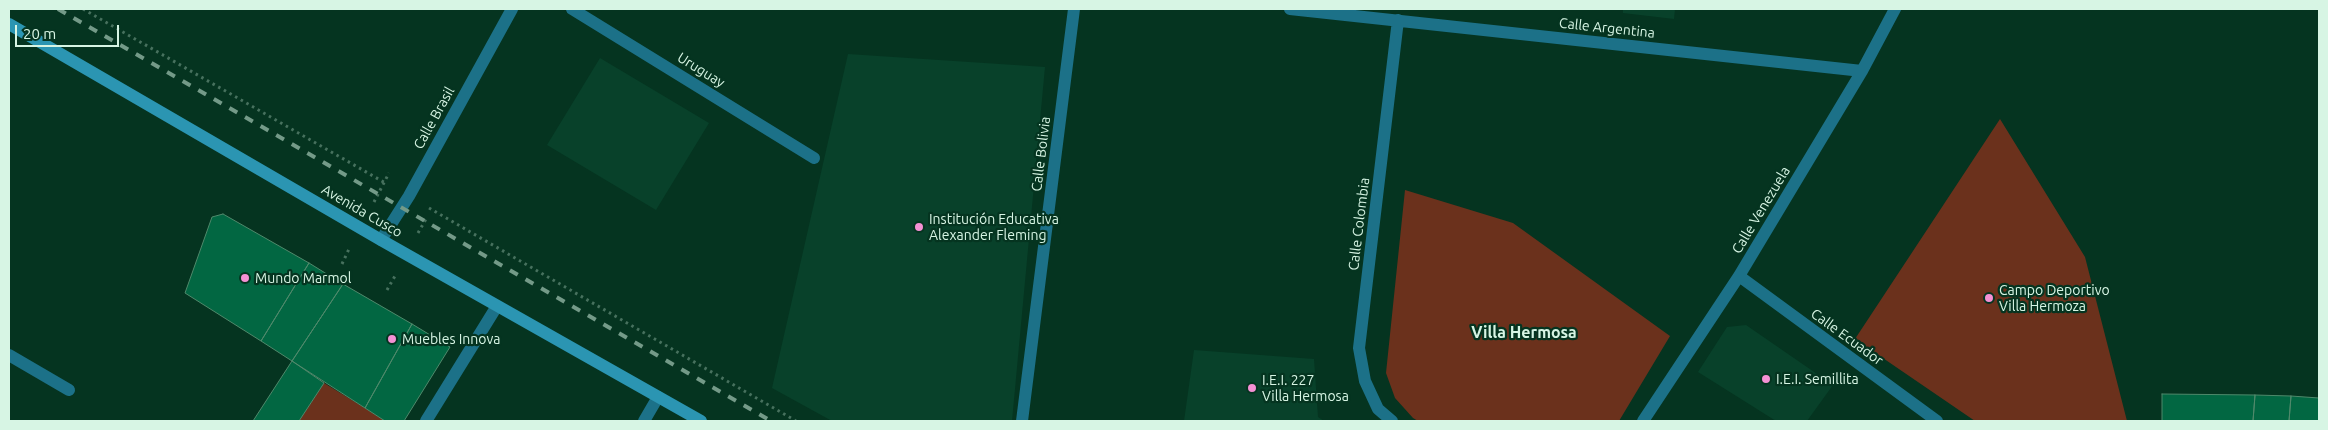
<!DOCTYPE html>
<meta charset="utf-8">
<style>
body{margin:0}
#map{position:relative;width:2328px;height:430px;overflow:hidden;background:#053420;font-family:Ubuntu,sans-serif}
canvas{display:block}
.frame{position:absolute;inset:0;border:10px solid #d7f5e4;pointer-events:none}
.scale{position:absolute;left:15px;top:25px;width:104px;height:22px;box-sizing:border-box;border:2px solid #d7f5e4;border-top:0;padding-left:6px;font-size:15px;line-height:18px;white-space:nowrap;color:#d7f5e4;-webkit-text-stroke:4px #053420;paint-order:stroke}
</style>
<div id="map">
<canvas width="2328" height="430"></canvas>
<div class="frame"></div>
<div class="scale">20 m</div>
</div>
<script>
const context = document.querySelector('canvas').getContext('2d');
context.lineJoin = 'round';
function fill(path, color) { context.fillStyle = color; context.fill(path, 'evenodd'); }
const shape = rows => new Path2D(rows.map(r => 'M' + r).join(''));
function stroke(path, color, width, dash) { context.strokeStyle = color; context.lineWidth = width; context.lineCap = dash ? 'butt' : 'round'; context.setLineDash(dash || []); context.stroke(path); }
function label(font, color, halo, rows, align = 'center') {
  context.font = font + ' Ubuntu,sans-serif'; context.lineWidth = 4.5; context.setLineDash([]); context.textBaseline = 'middle'; context.strokeStyle = halo; context.fillStyle = color; for (const [text, x, y, turn = 0] of rows) {
    context.save(); context.translate(x, y); context.rotate((+turn || 0) * Math.PI / 180); context.textAlign = isNaN(turn) ? turn : align; if (halo) context.strokeText(text, 0, 0); context.fillText(text, 0, 0); context.restore();
  }
}
fill(shape([
 [1623,9,1675,9,1674,19,1623,13],
 [848,54,1045,67,1012,421,832,421,772,388],
 [600,58,709,123,656,210,547,145],
 [1746,325,1833,385,1807,421,1776,421,1698,372,1727,327],
 [1194,350,1314,359,1318,417,1324,421,1184,421]
]), '#08412a');
fill(shape([
 [2000,119,2085,257,2127,421,1975,421,1855,339],
 [1405,190,1513,223,1670,336,1619,421,1418,421,1413,418,1395,398,1386,373],
 [324,383,365,408,385,421,299,421]
]), '#6b311c');
const building = shape([
 [223,214,309,263,261,341,185,293,212,217,223,214],
 [309,263,343,284,292,361,261,341,309,263],
 [343,284,412,324,365,408,292,361,343,284],
 [412,324,450,347,404,421,385,421,365,408,412,324],
 [292,361,324,383,299,421,253,421,292,361],
 [2162,394,2255,395,2253,421,2162,421,2162,394],
 [2255,395,2291,396,2289,421,2253,421,2255,395],
 [2291,396,2319,398,2319,421,2289,421,2291,396]
]);
fill(building, '#026742');
stroke(building, '#4f896b', 1);
stroke(shape([
 [83,9,387,184],
 [374,202,389,173],
 [429,208,796,421],
 [418,233,426,219],
 [342,264,349,249],
 [387,290,395,276]
]), '#47715e', 3, [2.5, 4]);
stroke(shape([
 [572,9,814,158],
 [1290,9,1862,71],
 [381,240,409,196,512,9],
 [1739,276,1937,421],
 [9,355,69,390],
 [426,421,497,306],
 [644,421,658,397],
 [1022,421,1074,9],
 [1392,421,1378,409,1365,381,1359,348,1398,20],
 [1643,421,1739,276,1862,71,1895,9]
]), '#1c7188', 12);
stroke(shape([
 [9,24,381,240,701,421]
]), '#2b95b2', 12);
stroke(shape([
 [58,9,771,421]
]), '#749a88', 4, [9, 9]);
for (const [x, y, r, color] of [
 [919,227,5,"#f491d4"],
 [245,278,5,"#f491d4"],
 [1989,298,5,"#f491d4"],
 [392,339,5,"#f491d4"],
 [1766,379,5,"#f491d4"],
 [1252,388,5,"#f491d4"]
]) { const dot = new Path2D(); dot.arc(x, y, r, 0, 2 * Math.PI); context.fillStyle = color; context.fill(dot); stroke(dot, '#053420', 2); }
label('14px', '#d7f5e4', '#053420', [
 ["Calle Argentina",1607,28,6],
 ["Uruguay",701,70,32],
 ["Calle Brasil",434,118,-61],
 ["Calle Bolivia",1041,154,-83],
 ["Calle Venezuela",1761,210,-59],
 ["Avenida Cusco",362,211,30],
 ["Calle Colombia",1359,224,-83],
 ["Calle Ecuador",1847,337,36]
]);
label('14px', '#d7f5e4', '#053420', [
 ["Institución Educativa",929,219],
 ["Alexander Fleming",929,235],
 ["Mundo Marmol",255,278],
 ["Campo Deportivo",1999,290],
 ["Villa Hermoza",1999,306],
 ["Muebles Innova",402,339],
 ["I.E.I. Semillita",1776,379],
 ["I.E.I. 227",1262,380],
 ["Villa Hermosa",1262,396]
], 'left');
label('bold 16px', '#d7f5e4', '#053420', [
 ["Villa Hermosa",1524,333]
]);
</script>
